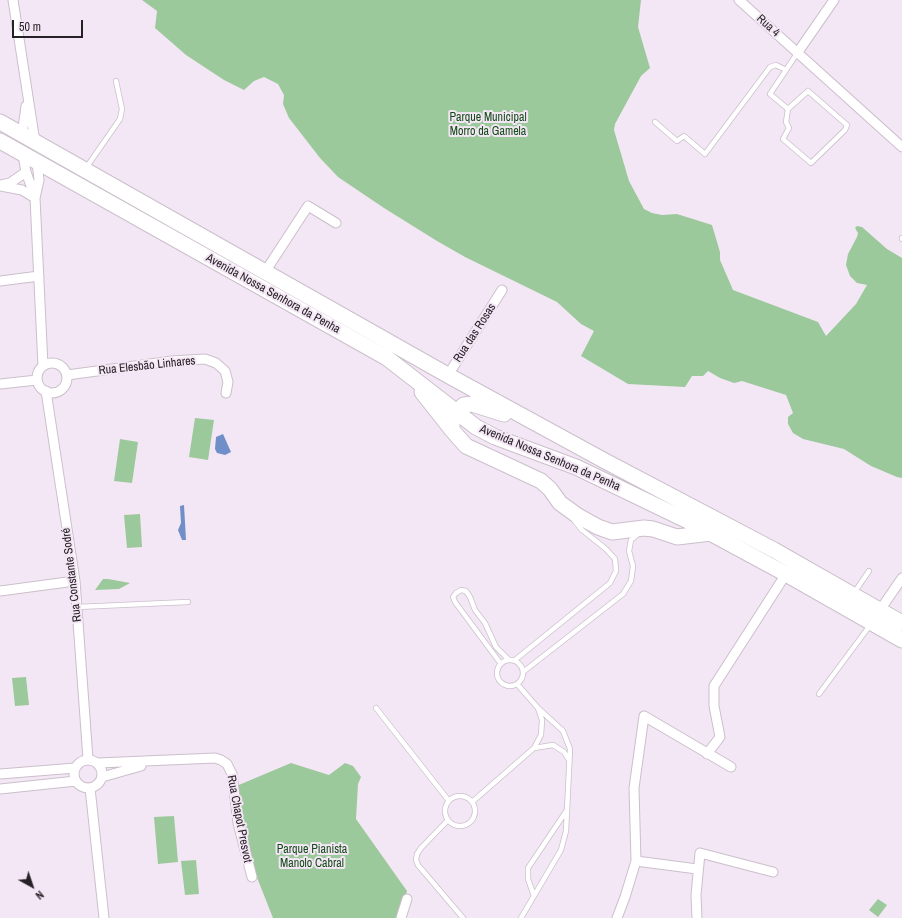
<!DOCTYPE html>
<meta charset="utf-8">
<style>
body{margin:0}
#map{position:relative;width:902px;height:918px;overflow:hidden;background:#f4e7f5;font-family:"Archivo Narrow",sans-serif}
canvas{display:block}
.north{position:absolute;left:12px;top:866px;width:40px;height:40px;-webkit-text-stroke:3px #f4e7f5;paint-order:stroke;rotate:140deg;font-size:11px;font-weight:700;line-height:16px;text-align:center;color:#262126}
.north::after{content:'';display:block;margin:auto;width:14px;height:18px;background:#262126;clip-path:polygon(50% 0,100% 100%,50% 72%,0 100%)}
.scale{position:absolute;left:12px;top:20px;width:71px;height:18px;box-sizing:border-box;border:2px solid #262126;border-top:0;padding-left:5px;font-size:12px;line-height:14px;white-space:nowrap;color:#262126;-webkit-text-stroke:3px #f4e7f5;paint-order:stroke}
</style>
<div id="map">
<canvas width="902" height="918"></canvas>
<div class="north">N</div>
<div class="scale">50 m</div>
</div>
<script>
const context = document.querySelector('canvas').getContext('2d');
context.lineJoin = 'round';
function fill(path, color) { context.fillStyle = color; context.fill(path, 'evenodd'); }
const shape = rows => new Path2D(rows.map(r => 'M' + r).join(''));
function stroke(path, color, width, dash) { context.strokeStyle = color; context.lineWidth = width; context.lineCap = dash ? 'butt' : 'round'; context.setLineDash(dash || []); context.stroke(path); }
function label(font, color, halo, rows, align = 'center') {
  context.font = font + ' "Archivo Narrow",sans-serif'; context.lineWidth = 4; context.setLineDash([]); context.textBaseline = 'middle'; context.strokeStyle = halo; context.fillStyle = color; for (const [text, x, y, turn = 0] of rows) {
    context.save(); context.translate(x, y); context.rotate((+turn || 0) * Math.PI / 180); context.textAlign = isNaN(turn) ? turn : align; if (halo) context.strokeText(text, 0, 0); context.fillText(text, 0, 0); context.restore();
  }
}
fill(shape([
 [142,0,641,0,638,27,650,68,641,76,615,124,614,130,629,181,644,209,652,213,662,215,677,214,712,225,720,252,720,260,733,290,818,322,826,336,856,304,867,285,857,283,850,276,846,265,848,254,857,237,858,233,855,228,857,226,862,227,887,249,902,258,902,478,897,477,871,466,844,449,803,439,793,433,788,424,788,417,793,413,786,395,742,381,734,383,720,378,708,371,703,376,692,376,685,387,628,384,581,356,594,331,581,324,557,302,465,257,437,241,384,208,338,177,320,158,289,118,283,104,284,95,278,84,264,77,254,81,244,90,224,80,186,55,155,28,157,11],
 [195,418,214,420,208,460,189,457],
 [120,439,138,442,132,483,114,481],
 [140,514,142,547,127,548,124,515],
 [103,579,108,579,130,583,119,589,95,590],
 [26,677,29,705,15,706,12,678],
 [291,763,329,775,345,763,353,766,361,777,358,784,356,819,407,891,399,918,273,918,256,875,234,787],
 [174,816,178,862,158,864,154,817],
 [196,860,199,894,185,895,181,861],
 [878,899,887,905,878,917,869,910]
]), '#9bc99b');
fill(shape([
 [223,434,231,452,225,455,217,453,215,449,216,437],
 [184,505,186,540,182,540,178,530,181,523,180,506]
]), '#708fc8');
const service = shape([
 [808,91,847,125,845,130,811,163,783,139,789,128,786,122,788,109,808,91],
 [788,109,770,94,798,52],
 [655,122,677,141,684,136,705,154,770,67,776,65,786,70],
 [86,168,120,119,122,109,116,81],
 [902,239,902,238],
 [854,593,869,571],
 [77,607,188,602],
 '497 673a13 13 0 1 1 26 0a13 13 0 1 1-26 0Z',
 [515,660,610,583,616,571,615,559,606,549,582,530,574,520],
 [501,664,455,602,453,597,456,593,461,590,466,591,470,597,475,610,485,623,496,647,509,660],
 [523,672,623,594,631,581,633,566,629,551,631,540,639,533],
 [819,694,871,624],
 [376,708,449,801],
 [534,748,553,745,564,752,569,760],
 '445 811a15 15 0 1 1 30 0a15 15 0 1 1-30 0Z',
 [472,802,534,748,541,735,542,720,538,708,517,684],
 [448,820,421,848,417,854,416,860,418,865,463,918],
 [534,896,528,879,528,868,567,810],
 [521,918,561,850,566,831,570,749,563,731,538,708]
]);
const minor = shape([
 [13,0,35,142],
 [739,0,902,147],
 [798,52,834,0],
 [22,135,26,106],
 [23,155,26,172,35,197],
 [37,162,39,180,35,198,43,366],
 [1,185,10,183,26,172],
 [0,186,22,190,35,198],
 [265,272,308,206,336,223],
 [0,281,39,276],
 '37 378a15 15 0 1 1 30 0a15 15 0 1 1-30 0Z',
 [67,375,172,361,205,359,216,363,225,371,228,382,226,393],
 [448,375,502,290],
 [0,384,37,380],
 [46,391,75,581,88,759],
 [0,591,75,581],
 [880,610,902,578],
 [707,754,720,737,714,706,714,686,786,574],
 '74 774a14 14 0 1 1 28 0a14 14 0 1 1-28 0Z',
 [98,763,215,758,221,760,227,764,232,774,238,823,252,877],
 [0,774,75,768],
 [102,777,141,766],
 [90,788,104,918],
 [0,789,76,781],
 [636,861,697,869],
 [401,918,407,899],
 [617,918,625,897,636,861,634,788,644,716,731,767],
 [697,918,696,895,700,853,773,872]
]);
const primary = shape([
 [0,122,451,377,605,461,774,550,902,623],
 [0,141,387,358,476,427,495,437,576,467,686,520,786,574,902,640],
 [422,392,452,430],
 [504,414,472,404,464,405,456,412,452,420,452,430,466,446,541,481,550,489,560,503,578,516,598,527,612,532,644,528,653,529,677,537,711,533]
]);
stroke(service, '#cbbfcc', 6);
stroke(minor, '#cbbfcc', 11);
stroke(primary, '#cbbfcc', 17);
stroke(service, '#fff', 4.5);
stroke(minor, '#fff', 9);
stroke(primary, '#fff', 15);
label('12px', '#262126', '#f4e7f5', [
 ["Rua 4",768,26,42],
 ["Avenida Nossa Senhora da Penha",273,294,29],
 ["Rua das Rosas",475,333,-57],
 ["Rua Elesbão Linhares",147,366,-6],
 ["Avenida Nossa Senhora da Penha",550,458,23],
 ["Rua Constante Sodré",72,575,-97],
 ["Rua Chapot Presvot",239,819,79]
]);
label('12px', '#124a17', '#f4e7f5', [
 ["Parque Municipal",488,118],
 ["Morro da Gamela",488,132],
 ["Parque Pianista",312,850],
 ["Manolo Cabral",312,864]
]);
</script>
